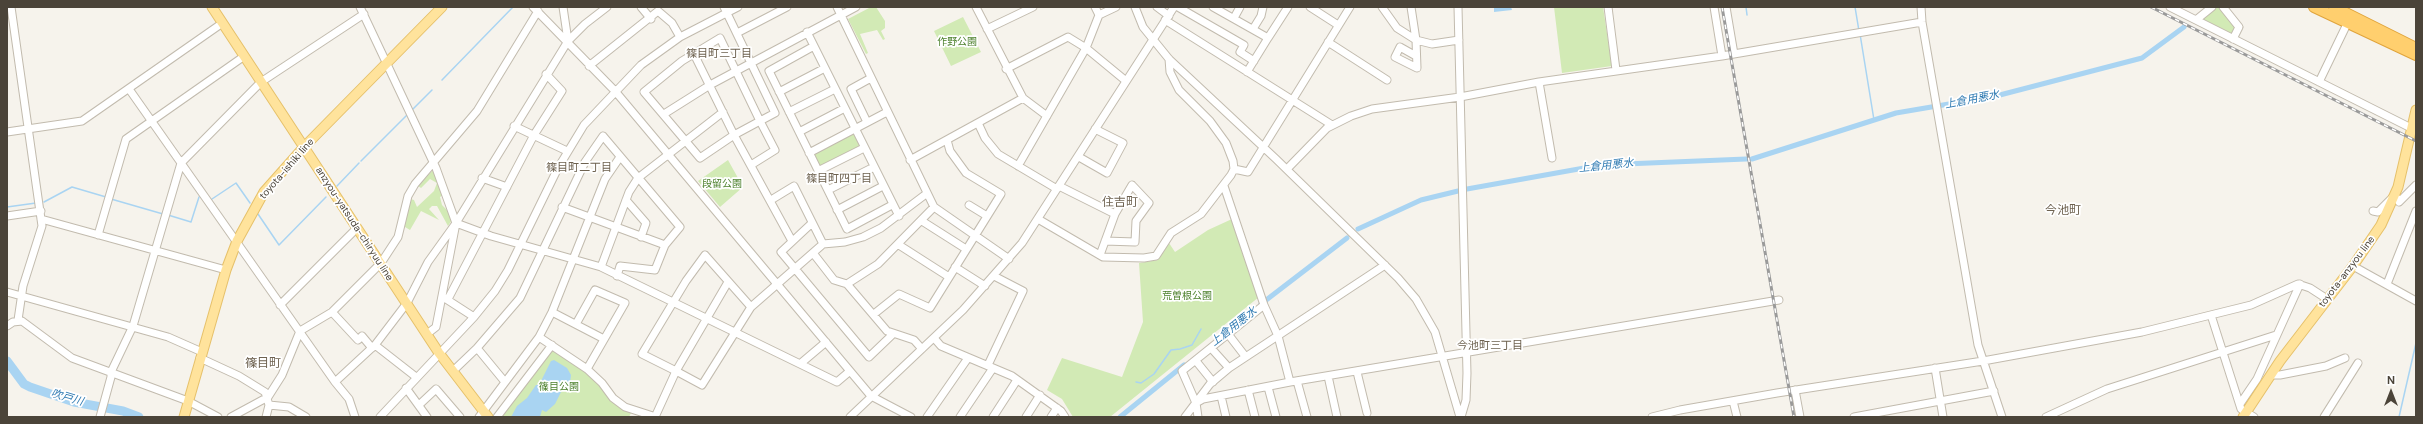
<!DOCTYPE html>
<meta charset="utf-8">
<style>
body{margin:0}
#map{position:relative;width:2423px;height:424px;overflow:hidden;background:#f6f3ec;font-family:"DM Sans",sans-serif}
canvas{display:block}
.frame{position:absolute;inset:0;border:8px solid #4b4439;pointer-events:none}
.north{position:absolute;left:2371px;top:372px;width:40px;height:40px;-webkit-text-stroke:3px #fff;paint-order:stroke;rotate:0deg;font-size:11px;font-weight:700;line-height:16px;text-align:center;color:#4b4439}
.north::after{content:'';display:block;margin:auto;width:14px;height:18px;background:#4b4439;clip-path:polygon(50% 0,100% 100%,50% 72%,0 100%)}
</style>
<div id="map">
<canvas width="2423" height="424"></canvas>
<div class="frame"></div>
<div class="north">N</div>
</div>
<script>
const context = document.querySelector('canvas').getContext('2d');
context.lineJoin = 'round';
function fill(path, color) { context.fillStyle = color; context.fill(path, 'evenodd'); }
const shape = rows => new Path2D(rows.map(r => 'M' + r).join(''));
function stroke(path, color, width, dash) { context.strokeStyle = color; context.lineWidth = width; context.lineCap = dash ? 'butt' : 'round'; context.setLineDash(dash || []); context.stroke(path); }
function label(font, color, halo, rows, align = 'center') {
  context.font = font + ' "DM Sans","Noto Sans JP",sans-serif'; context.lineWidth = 3.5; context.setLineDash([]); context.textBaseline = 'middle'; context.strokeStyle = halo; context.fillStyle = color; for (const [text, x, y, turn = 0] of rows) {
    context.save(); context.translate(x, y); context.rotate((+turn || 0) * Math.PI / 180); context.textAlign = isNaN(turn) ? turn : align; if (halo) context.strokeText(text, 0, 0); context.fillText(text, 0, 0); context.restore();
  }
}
fill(shape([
 [871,7,876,7,885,21,885,28,881,31,885,39,883,40,877,30,860,34,868,53,866,54,848,19],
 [1554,7,1603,7,1612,66,1562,73],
 [2215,7,2219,7,2235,26,2233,34,2230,36,2203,21,2202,17],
 [963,17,981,52,951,66,934,31],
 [854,133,860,147,821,168,813,153],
 [728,160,743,187,720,207,698,181],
 [434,169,443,195,440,197,442,205,449,212,452,220,448,226,437,206,432,206,429,209,439,220,421,211,410,230,405,227,405,217,410,199,414,200,417,207,434,191,437,183,430,179,421,188,418,186],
 [1232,219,1259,297,1110,417,1073,417,1062,399,1047,390,1062,358,1122,377,1143,322,1139,263,1158,260,1169,243,1175,252,1208,230],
 [551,349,587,371,631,413,629,417,499,417]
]), '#d2eab5');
fill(shape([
 [1494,7,1511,7,1512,10,1494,12],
 [554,360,567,368,571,375,570,383,561,392,555,404,546,412,542,410,540,417,511,417,517,406,527,398,536,385,539,385,551,361]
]), '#a9d4f2');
stroke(shape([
 [1746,7,1747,15],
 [1855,7,1859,31],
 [1860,34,1874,120],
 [442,80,513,7],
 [412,110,432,90],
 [361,161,408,114],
 [337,186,359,163],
 [111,199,163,214],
 [212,199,236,183,250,203],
 [44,202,72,187,106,197],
 [7,207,36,203],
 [258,214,279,245,326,197],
 [168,215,191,222,199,197],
 [1136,382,1141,383,1154,374,1171,350,1180,349,1192,345,1201,329],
 [2399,417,2416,343]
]), '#a9d4f2', 1.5);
stroke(shape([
 [1752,159,1896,113,1996,96,2142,58,2184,27],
 [1467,189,1601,165,1746,159],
 [1358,229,1421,200,1458,191],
 [1261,304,1347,238],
 [1120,417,1184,365]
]), '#a9d4f2', 5);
stroke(shape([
 [7,361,24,384,30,387,74,402,123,411,139,417]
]), '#a9d4f2', 9);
const minor = shape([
 [11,7,42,226,23,286,18,320],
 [360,7,436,168,456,223,436,327,427,334],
 [533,7,615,91,871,396,911,417],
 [563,7,568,41],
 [641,7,651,19],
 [724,7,775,113,760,121,720,38,682,61,644,92,700,158,734,135,760,121,775,150,751,165],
 [837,7,934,207,1009,259],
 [976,7,1023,98,1047,116],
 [1095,7,1099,15],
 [1135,7,1143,27,1169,59,1276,159,1398,278,1416,299,1435,332,1460,417],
 [1157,7,1169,16],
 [1178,7,1244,45,1240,52,1254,61],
 [1213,7,1268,38,1247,72],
 [1310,7,1338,25],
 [1382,7,1397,28,1416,40,1432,44,1459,40],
 [1411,7,1416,40,1417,68,1395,57,1400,47,1416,56],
 [1458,7,1467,373,1466,400,1461,417],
 [1608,7,1616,70],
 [1714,7,1722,56],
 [1726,7,1734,54],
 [1921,7,1922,22,1978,345,2002,417],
 [2170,7,2411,128],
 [2223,7,2239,27,2233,39],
 [1234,18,1240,7],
 [1165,20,1332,125],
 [2196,20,2212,7],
 [987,29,1033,7],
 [1253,29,1261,16,1263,7],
 [807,32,899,216],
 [737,33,787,7],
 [1268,38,1288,7],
 [1328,42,1387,80],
 [814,46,769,71,847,229,892,205],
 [694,54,734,135,792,241],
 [589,66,658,11,672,23,680,37],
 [1006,69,1068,37,1086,48,1126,81],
 [1539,82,1552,158],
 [2319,82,2347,24],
 [129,89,335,382,349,399,355,417],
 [779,92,825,68],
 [789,112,835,89],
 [664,114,710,85,856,7],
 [867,122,851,89,871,78],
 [978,123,985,138,998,154,1057,189],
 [514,126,567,151],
 [7,132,82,121,221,24],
 [799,132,845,108],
 [809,153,887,112],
 [1079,157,1107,173,1123,143,1095,129],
 [910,160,1023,98],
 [1018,166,1086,48,1099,15,1116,7],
 [1234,169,1248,172,1350,7],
 [1287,169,1327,128,1351,116,1372,109,1460,97,1539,82,1722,56,1922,22],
 [818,171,864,148],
 [482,178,507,187],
 [1059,186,1115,214],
 [1224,186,1264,305,1278,336,1290,382],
 [828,190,874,167],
 [626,200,646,223,641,237],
 [771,200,794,186,823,244],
 [969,205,987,216],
 [562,207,665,245],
 [837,210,883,186],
 [2373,211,2378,212,2395,195,2399,202,2416,185],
 [7,216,41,211],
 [41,219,226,270],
 [1038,219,1103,257,1144,258,1156,256,1171,233,1201,214,1231,175,1234,169,1233,161,1226,143,1210,121,1179,90,1170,72,1169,59],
 [922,221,966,249],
 [456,223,491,236,601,267,837,382,850,371],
 [812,223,781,252,869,357,893,334],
 [98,235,126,139,243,57],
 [899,245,949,277],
 [813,253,834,280,847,284,887,331,914,340,922,349],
 [1100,255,1115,214,1132,185,1149,203,1136,221,1135,242,1105,241],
 [2353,266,2416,301],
 [601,267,629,192,638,178,723,112],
 [955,267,985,286],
 [728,282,676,371,642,354,686,281,705,255,751,307],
 [847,284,878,264,934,207],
 [2387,284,2416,211],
 [7,292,168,337,202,352],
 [443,297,474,317],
 [448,299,534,135,562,91,546,74],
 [280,305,357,228],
 [332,312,358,340,362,336,372,348],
 [552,312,604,339],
 [874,314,899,294,930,308,1001,194,966,173,950,151,947,140],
 [2211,315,2241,409,2254,417],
 [576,324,595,290,625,303,587,369],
 [7,326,13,322,22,321,72,358,188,401,218,417],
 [1228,334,1245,356],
 [539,337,587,369,602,383,613,398,625,407,656,417],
 [934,338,941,346,1012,376,1061,411,1065,417],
 [375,345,416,377],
 [477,348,505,382],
 [1211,348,1229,368],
 [200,358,239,376,265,392,269,405,289,407,306,417],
 [1196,361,1213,382],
 [800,364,826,342],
 [988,365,1023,291,994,276],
 [1935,368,1943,417],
 [453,371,477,348,520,298,585,162,603,136,680,227,665,245,655,270,620,266,617,276],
 [1357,372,1367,413],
 [2271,375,2280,375,2326,366,2345,358],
 [1328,376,1337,417],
 [1297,381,1307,417],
 [335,382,375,345,407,303,428,262,456,223,568,41,585,24,607,7],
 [1268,387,1276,417],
 [406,388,427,417],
 [1248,390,1255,417],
 [1795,390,1800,417],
 [1221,396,1226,417],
 [1733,401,1737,417],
 [1196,403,1203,399,1290,382,1779,300],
 [2240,404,2257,379,2300,284],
 [419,405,436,389,460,417],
 [100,417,111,377,111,372,133,326,181,163,261,82,364,14],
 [231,417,268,397,282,375,300,331,332,312,381,263,398,237,408,196,415,184,477,111,538,11],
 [266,417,269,405],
 [380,417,474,317,495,291,508,270,558,168,584,125,641,65,680,37,738,7],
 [479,417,539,337,552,312,605,179,620,157],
 [497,417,552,345],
 [655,417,676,371,702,385,751,307,823,244,845,242,863,237,881,228,926,194],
 [850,417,963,310,1022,243,1174,7],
 [927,417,968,358],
 [960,417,993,368],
 [993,417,1017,380],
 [1026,417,1040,395],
 [1051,417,1057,408],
 [1185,417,1210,384,1229,368,1385,265],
 [1198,417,1196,403,1182,371,1264,305],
 [1652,417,1680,410,1777,393,1983,361,2142,332,2251,305,2298,284,2310,288,2327,299],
 [1854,417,1994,391],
 [2046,417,2107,389,2276,335],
 [2324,417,2358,363]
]);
const major = shape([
 [212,7,439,353,488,417],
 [184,417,226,270,237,241,264,192,304,147,442,7],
 [2243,417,2280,361,2353,266,2381,225,2398,187,2416,110]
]);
const highway = shape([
 [2314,7,2416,55],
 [2334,7,2416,48]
]);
stroke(minor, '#c2bbae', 9);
stroke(major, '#e6c16a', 11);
stroke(highway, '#e0a43c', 12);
stroke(minor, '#fff', 7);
stroke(major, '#ffe39c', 9);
stroke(highway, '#ffcf6e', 10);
const rail = shape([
 [1722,7,1794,417],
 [2151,7,2416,141]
]);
stroke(rail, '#9a9a9a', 3);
stroke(rail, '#fff', 1.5, [4.5]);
label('10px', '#4a7f2a', '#fff', [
 ["作野公園",957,42],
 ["段留公園",722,184],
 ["荒曽根公園",1187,296],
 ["篠目公園",559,387]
]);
label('10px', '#4b4439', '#fff', [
 ["toyota-ishiki line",287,169,-49],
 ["anzyou-yatsuda-chiryuu line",354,224,57],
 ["toyota-anzyou line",2347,272,-53]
]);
label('11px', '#6e6250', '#fff', [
 ["篠目町三丁目",719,54],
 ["篠目町二丁目",579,168],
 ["篠目町四丁目",839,179],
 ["今池町三丁目",1490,346]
]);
label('italic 11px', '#2e7ab2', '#fff', [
 ["上倉用悪水",1972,100,-11],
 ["上倉用悪水",1606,166,-6],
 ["上倉用悪水",1234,327,-38],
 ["吹戸川",67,398,16]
]);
label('12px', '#6e6250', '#fff', [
 ["住吉町",1120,203],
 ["今池町",2063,211],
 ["篠目町",263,364]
]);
</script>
